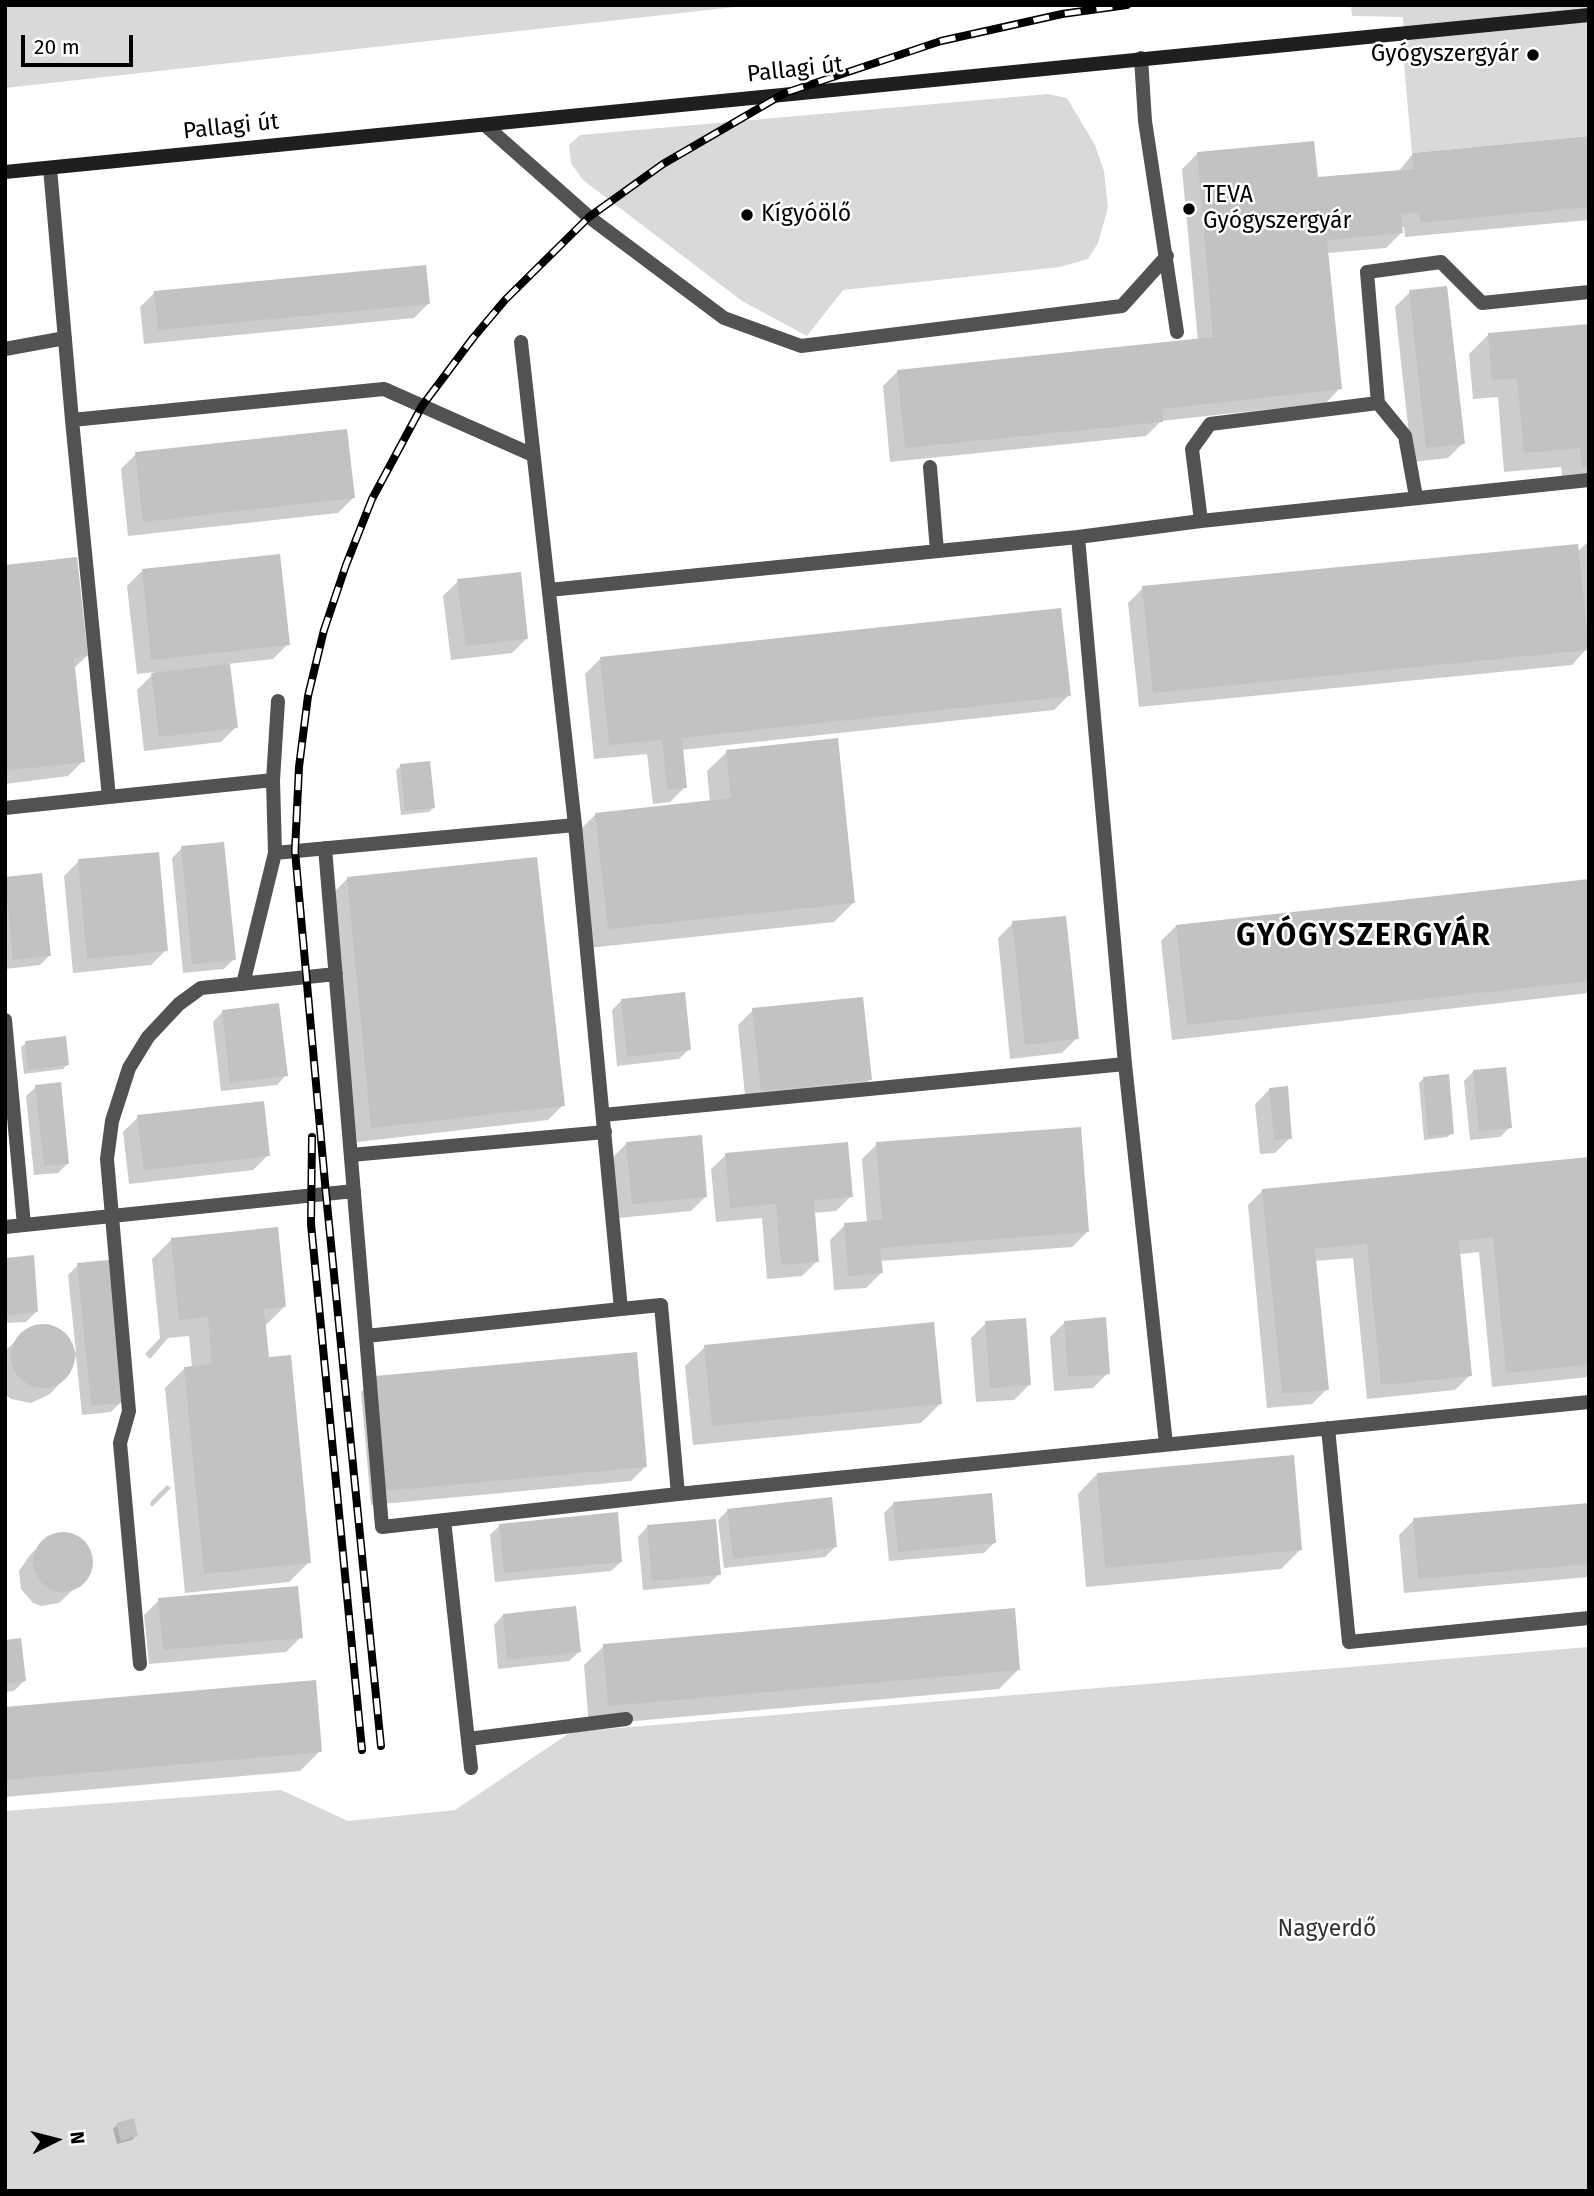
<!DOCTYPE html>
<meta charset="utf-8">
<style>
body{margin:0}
#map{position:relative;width:1594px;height:2196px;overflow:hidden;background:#fff;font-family:"Fira Sans",sans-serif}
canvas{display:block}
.frame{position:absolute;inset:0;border:7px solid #000;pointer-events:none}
.north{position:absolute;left:21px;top:2105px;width:70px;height:70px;-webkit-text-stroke:5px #fff;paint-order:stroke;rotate:84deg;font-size:19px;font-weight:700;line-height:28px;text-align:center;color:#000}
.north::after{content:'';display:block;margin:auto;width:24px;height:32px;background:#000;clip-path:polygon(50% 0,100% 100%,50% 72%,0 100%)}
.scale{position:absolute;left:21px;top:35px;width:112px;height:32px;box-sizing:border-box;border:4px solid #000;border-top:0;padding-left:9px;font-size:21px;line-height:24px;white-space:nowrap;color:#000;-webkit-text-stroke:5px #fff;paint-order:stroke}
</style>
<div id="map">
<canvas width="1594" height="2196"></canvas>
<div class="frame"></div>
<div class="north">N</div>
<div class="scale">20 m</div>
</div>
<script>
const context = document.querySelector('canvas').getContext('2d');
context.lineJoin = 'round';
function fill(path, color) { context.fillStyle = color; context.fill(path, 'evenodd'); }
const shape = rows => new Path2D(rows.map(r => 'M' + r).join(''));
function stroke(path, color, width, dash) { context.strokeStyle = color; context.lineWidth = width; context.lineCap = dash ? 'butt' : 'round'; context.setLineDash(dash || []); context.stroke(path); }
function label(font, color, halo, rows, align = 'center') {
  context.font = font + ' "Fira Sans",sans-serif'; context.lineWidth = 5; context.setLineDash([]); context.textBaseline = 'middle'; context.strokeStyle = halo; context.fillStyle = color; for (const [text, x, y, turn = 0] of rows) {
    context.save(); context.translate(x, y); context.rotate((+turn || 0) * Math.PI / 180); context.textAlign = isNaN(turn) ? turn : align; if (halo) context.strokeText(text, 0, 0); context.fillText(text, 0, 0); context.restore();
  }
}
fill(shape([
 [5,5,753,5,5,88],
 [1351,5,1589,5,1589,136,1412,153,1404,64,1403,17,1352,16],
 [1048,94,1067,98,1095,145,1104,171,1108,208,1098,243,1088,259,1060,267,843,290,807,336,742,301,583,180,571,163,569,145,580,135],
 [1589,1647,1589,2191,5,2191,5,1811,281,1790,348,1821,455,1810,571,1732]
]), '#d9d9d9');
fill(shape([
 [1589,138,1589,220,1405,237,1404,227,1400,227,1401,233,1386,248,1327,253,1340,388,1326,403,1161,421,1146,436,890,462,883,386,898,371,1198,341,1182,169,1197,154,1316,179,1398,172,1412,155],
 [155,292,429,303,414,318,144,344,140,307],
 [1410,292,1463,443,1448,458,1412,462,1395,307],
 [1589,326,1589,483,1563,486,1561,467,1504,472,1498,397,1473,399,1469,354,1489,334],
 [136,454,353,498,338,513,128,536,121,469],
 [1589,541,1589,646,1572,665,1139,707,1128,603,1143,588,1577,552],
 [5,567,87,656,73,669,83,761,68,776,5,784],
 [142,571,288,644,273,659,228,664,236,727,221,742,144,751,137,690,155,672,137,674,127,586],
 [458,581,527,638,512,653,451,660,443,596],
 [600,659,1069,695,1054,710,681,750,685,787,670,802,653,804,647,754,594,759,585,674],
 [727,752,854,902,834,922,588,948,576,834,596,814,710,802,707,771],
 [401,766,434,807,429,812,401,815,396,770],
 [182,848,234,959,224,969,183,973,172,858],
 [79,861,166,950,151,965,73,973,64,876],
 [348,878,563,1105,548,1120,357,1142,333,893],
 [5,879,50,955,40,965,5,969],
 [1589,881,1589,993,1172,1040,1161,941,1176,926],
 [1013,923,1077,1038,1062,1053,1010,1059,998,938],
 [621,1001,689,1049,679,1059,617,1066,612,1010],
 [753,1010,870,1079,855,1094,746,1105,738,1025],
 [222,1012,286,1075,277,1085,221,1091,213,1022],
 [26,1043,67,1065,63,1069,24,1074,21,1047],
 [1474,1071,1510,1127,1500,1137,1470,1140,1464,1081],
 [1424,1078,1452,1133,1447,1137,1424,1140,1419,1083],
 [36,1087,68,1163,58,1173,34,1175,26,1096],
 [1270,1089,1290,1138,1275,1153,1260,1154,1255,1104],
 [138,1117,268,1155,253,1170,129,1184,123,1132],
 [627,1143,706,1196,691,1211,618,1218,612,1158],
 [877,1144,1087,1232,1072,1247,880,1261,881,1273,866,1288,834,1290,830,1240,845,1225,867,1223,862,1159],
 [726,1155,851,1196,836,1211,813,1213,817,1261,802,1276,767,1279,762,1218,716,1222,711,1169],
 [1589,1159,1589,1377,1492,1387,1479,1252,1459,1254,1470,1375,1455,1390,1367,1399,1353,1258,1314,1261,1327,1389,1312,1404,1267,1408,1248,1205,1263,1190],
 [172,1239,284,1307,264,1327,267,1359,309,1562,289,1582,185,1593,165,1388,185,1368,192,1368,189,1336,168,1338,150,1359,145,1354,160,1338,152,1259],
 [5,1259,36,1312,26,1322,5,1323],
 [78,1265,121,1402,111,1412,82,1415,76,1356,65,1378,50,1394,31,1403,11,1399,5,1394,5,1351,26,1331,44,1325,63,1333,76,1353,68,1275],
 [1065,1322,1108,1373,1093,1388,1054,1391,1050,1337],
 [986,1323,1029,1385,1014,1400,976,1402,971,1338],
 [705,1347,941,1403,921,1423,693,1445,685,1366],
 [376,1377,646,1466,631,1481,371,1505,361,1392],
 [1097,1474,1301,1549,1281,1569,1086,1587,1078,1494],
 [167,1485,171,1488,152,1507,150,1504,151,1501],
 [894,1503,994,1543,984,1553,889,1561,884,1513],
 [1589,1505,1589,1577,1404,1593,1399,1535,1414,1520],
 [728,1510,835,1547,825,1557,724,1568,718,1520],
 [500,1525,621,1562,611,1571,495,1582,490,1535],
 [647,1527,719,1574,709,1584,643,1590,638,1537],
 [64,1534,82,1541,88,1549,90,1567,88,1575,59,1603,41,1606,33,1603,21,1589,19,1571,30,1555,46,1539],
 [159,1600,301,1637,286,1652,149,1664,144,1615],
 [503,1615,579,1652,569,1661,498,1669,494,1625],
 [5,1641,24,1681,14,1691,5,1692],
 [604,1646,1018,1670,999,1689,589,1725,584,1665],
 [5,1709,320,1751,300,1771,5,1797],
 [117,2125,136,2135,132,2140,117,2144,113,2129]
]), '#0003');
fill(shape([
 [1589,136,1589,207,1420,223,1419,213,1401,214,1403,233,1327,240,1342,389,1162,409,1163,422,905,448,897,370,1213,337,1197,152,1314,141,1318,177,1413,169,1412,153],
 [426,265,430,304,158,330,154,291],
 [1447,286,1465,444,1426,448,1409,290],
 [1589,324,1589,466,1582,467,1580,448,1524,453,1517,378,1492,380,1488,333],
 [347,429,355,498,143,522,135,452],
 [1578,544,1589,650,1153,693,1142,586],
 [280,554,290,645,151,660,142,569],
 [77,557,88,656,74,658,85,762,5,771,5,565],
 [521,572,528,639,466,646,457,579],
 [1061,608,1071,696,682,738,687,788,667,790,662,740,609,745,600,657],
 [230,664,238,728,159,737,151,673],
 [838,738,855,903,608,929,595,813,731,798,726,750],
 [430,761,435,808,405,811,400,764],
 [224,842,236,960,192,964,181,846],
 [159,852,168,951,87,959,78,859],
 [537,857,565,1106,371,1128,347,877],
 [42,873,51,956,13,960,5,877],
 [1589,879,1589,981,1187,1025,1176,925],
 [1066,916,1079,1039,1025,1045,1012,921],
 [685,992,691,1050,627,1057,621,999],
 [863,997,872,1080,761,1091,752,1008],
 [279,1003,288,1076,230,1083,222,1010],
 [66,1036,69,1065,28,1070,25,1041],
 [1506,1067,1512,1128,1479,1131,1473,1070],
 [1449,1074,1454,1134,1428,1136,1423,1077],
 [61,1082,69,1164,44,1166,35,1085],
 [1288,1086,1292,1139,1274,1140,1269,1088],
 [264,1101,270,1156,144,1170,137,1115],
 [1081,1127,1089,1232,880,1248,883,1273,848,1276,844,1223,882,1220,876,1142],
 [702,1135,707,1197,632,1204,626,1142],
 [848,1142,853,1197,814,1200,819,1262,781,1265,776,1204,730,1208,725,1153],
 [1589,1157,1589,1365,1506,1373,1493,1237,1459,1241,1472,1376,1381,1385,1367,1244,1315,1249,1329,1390,1282,1394,1262,1189],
 [278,1227,286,1307,264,1309,269,1357,291,1355,311,1563,204,1574,184,1367,212,1364,208,1317,179,1320,171,1238],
 [34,1255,38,1312,7,1315,5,1258],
 [109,1260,123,1403,91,1406,77,1263],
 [1106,1317,1110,1374,1068,1377,1064,1321],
 [1026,1318,1031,1385,990,1388,985,1321],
 [934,1322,942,1404,712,1426,704,1345],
 '11 1356a32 32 0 1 1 64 0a32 32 0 1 1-64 0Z',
 [637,1352,647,1467,386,1491,375,1376],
 [1294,1455,1302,1550,1105,1568,1097,1473],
 [992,1493,996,1543,898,1552,893,1502],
 [832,1497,837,1547,733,1559,727,1509],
 [1589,1503,1589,1564,1418,1579,1413,1518],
 [618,1512,622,1562,504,1573,499,1524],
 [716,1519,721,1575,652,1581,647,1525],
 '33 1562a30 30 0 1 1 60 0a30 30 0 1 1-60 0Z',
 [298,1586,303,1638,163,1650,158,1598],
 [576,1606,581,1652,507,1660,503,1614],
 [1015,1608,1020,1670,608,1706,603,1644],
 [21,1638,26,1681,5,1684,5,1640],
 [316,1680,322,1752,5,1780,5,1707],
 [134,2118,138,2136,121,2141,116,2123]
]), '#c2c2c2');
stroke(shape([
 [1141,58,1145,121,1177,332],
 [485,125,589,217,724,318,801,346,1122,306,1167,256],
 [50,168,72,420],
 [521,342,575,825,621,1309,661,1305,678,1494,1589,1402],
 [5,349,65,338],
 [533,455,384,389,72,420,109,797,273,780,275,853,575,825],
 [930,467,937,551],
 [1416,497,1405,436,1378,403,1367,272,1441,262,1482,303,1589,292],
 [1201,521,1192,449,1210,424,1378,403],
 [1078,537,1125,1064,1166,1444],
 [549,590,1078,537,1201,521,1589,480],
 [273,780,278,701],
 [5,808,109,797],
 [325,848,382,1527,678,1494],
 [243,984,275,853],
 [5,1020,24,1225],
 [603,1115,1125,1064],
 [351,1155,605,1132],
 [5,1227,354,1191],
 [366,1336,621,1309],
 [1328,1428,1349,1642,1589,1618],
 [444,1520,471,1768],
 [140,1664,120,1443,129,1411,107,1159,112,1121,129,1068,148,1037,179,1004,201,988,336,974],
 [468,1739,626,1719]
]), '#525252', 14);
stroke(shape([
 [5,172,1589,15]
]), '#1f1f1f', 14);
const rail = shape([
 [312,1137,311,1224,362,1750],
 [381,1746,326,1194,295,851,299,767,308,696,324,630,346,565,372,499,422,406,473,338,505,300,589,217,663,164,785,93,941,41,1062,14,1127,5]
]);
stroke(rail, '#000', 8);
stroke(rail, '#fff', 5, [16]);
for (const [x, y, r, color] of [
 [1533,55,7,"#000"],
 [1189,209,7,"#000"],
 [747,215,7,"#000"]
]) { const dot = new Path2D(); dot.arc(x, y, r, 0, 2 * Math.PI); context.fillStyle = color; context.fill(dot); stroke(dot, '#fff', 2.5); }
label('23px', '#000', '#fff', [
 ["Gyógyszergyár",1519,55,"right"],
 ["TEVA",1203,196],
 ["Gyógyszergyár",1203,222],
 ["Kígyóölő",761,215]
], 'left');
label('23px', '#000', '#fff', [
 ["Pallagi út",795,70,-6],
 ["Pallagi út",231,127,-6]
]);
label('23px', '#303030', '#fff', [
 ["Nagyerdő",1327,1930]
]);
context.letterSpacing = '2px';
label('bold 30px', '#000', '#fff', [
 ["GYÓGYSZERGYÁR",1364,937]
]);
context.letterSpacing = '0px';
</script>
